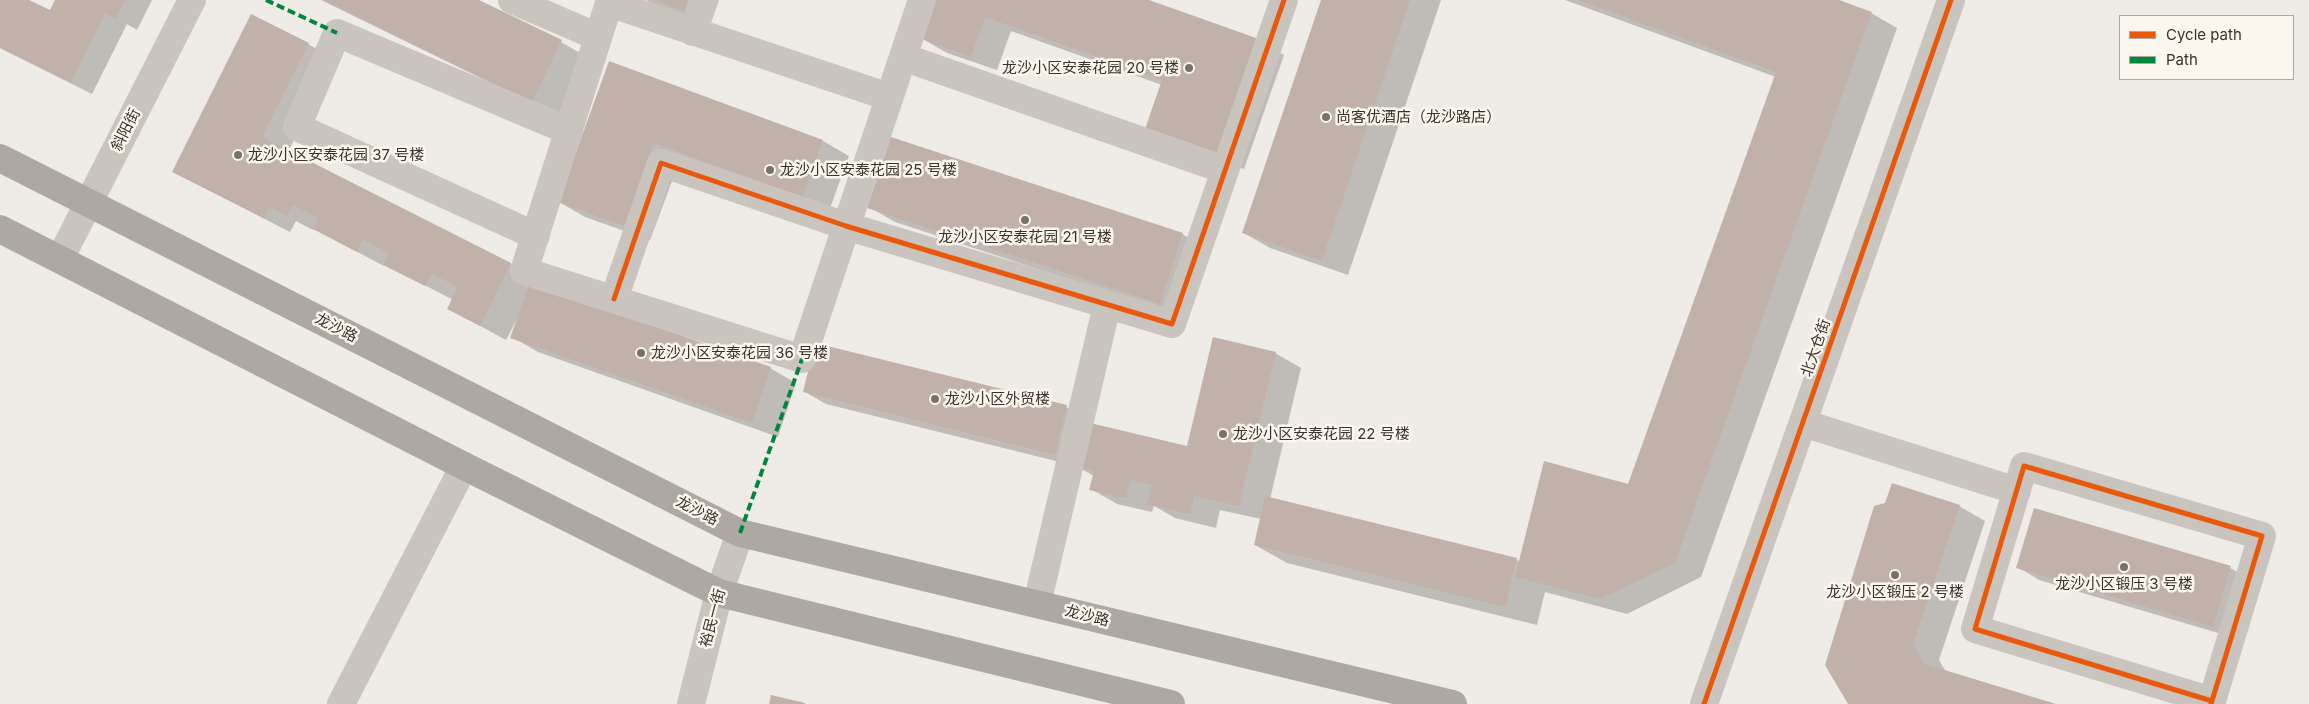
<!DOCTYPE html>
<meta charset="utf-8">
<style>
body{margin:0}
#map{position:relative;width:2309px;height:704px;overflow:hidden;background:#efebe6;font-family:Inter,sans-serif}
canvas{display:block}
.legend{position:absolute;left:2119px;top:15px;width:175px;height:65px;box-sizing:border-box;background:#fbf6ee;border:1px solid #aea7a0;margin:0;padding:6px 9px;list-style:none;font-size:15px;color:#3a312b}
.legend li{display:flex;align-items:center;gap:10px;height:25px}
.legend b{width:25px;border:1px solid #aea7a0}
</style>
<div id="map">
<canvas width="2309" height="704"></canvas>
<ul class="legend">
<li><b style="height:6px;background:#e8590c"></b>Cycle path</li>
<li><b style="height:6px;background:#00873e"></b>Path</li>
</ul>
</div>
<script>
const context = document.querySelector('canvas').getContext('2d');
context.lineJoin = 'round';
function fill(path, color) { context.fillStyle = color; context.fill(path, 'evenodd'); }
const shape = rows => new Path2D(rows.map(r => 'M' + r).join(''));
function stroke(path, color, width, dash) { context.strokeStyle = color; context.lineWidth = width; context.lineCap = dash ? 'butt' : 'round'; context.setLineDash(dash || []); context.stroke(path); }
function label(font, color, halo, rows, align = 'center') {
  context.font = font + ' Inter,"Noto Sans SC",sans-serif'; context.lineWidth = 5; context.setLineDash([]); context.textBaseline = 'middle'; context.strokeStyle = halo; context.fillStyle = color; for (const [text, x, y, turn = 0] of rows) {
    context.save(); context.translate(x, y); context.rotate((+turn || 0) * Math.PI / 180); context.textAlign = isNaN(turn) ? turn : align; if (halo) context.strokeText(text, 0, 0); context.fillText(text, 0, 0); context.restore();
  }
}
fill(shape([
 [0,0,26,0,50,12,56,0,152,0,137,30,127,24,92,94,0,48],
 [321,0,476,0,561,42,587,57,558,116],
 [646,0,719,0,710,25,658,7],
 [934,0,1145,0,1258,40,1284,55,1244,169,1172,144,1162,85,1011,31,997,70,947,53,921,38],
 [1323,0,1441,0,1348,275,1270,248,1244,233],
 [1565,0,1835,0,1871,13,1897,28,1701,577,1627,614,1545,592,1537,625,1287,563,1255,545,1261,519,1220,510,1216,528,1175,518,1154,506,1152,512,1117,504,1091,489,1094,476,1076,466,826,404,805,392,1066,407,1088,419,1086,423,1188,448,1275,353,1301,368,1270,499,1520,561,1629,486,1776,77],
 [308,44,334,59,288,152,511,264,537,279,534,285,770,368,796,383,778,437,538,352,512,337,518,320,517,319,506,340,449,309,453,300,385,264,384,266,314,229,313,230,296,221,290,232,173,172],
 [610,63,823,141,849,156,829,211,681,157,650,240,585,217,559,202],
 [869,207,1182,234,1208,249,1186,318,895,222],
 [1959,506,1985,521,1939,660,1946,672,2053,704,1850,704],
 [2018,567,2230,568,2252,580,2235,638,2039,580]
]), '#0003');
fill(shape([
 [0,0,29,0,50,10,55,0,125,0,116,19,105,13,71,83,0,48],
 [323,0,479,0,562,40,532,102],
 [654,0,688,0,684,11],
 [933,0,1149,0,1259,39,1218,155,1145,129,1162,80,985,17,971,57,919,38],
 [1321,0,1410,0,1322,261,1242,233],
 [1578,0,1839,0,1872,12,1675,563,1600,599,1515,577,1544,461,1628,484,1776,72],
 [251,14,309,43,262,137,511,263,480,326,447,309,458,287,432,274,425,286,383,265,389,253,363,240,357,252,313,229,318,218,293,205,287,216,269,207,264,218,172,172],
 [609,61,823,140,802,197,654,143,624,226,558,202],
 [891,137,1183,233,1160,304,867,208],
 [530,282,771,367,752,423,510,338],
 [1213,337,1276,352,1239,506,1194,496,1190,514,1147,504,1152,485,1130,480,1126,498,1089,490,1094,471,1075,467,1086,422,1187,446],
 [815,343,1067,405,1055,455,803,392],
 [1892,483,1960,505,1913,644,1925,664,2056,704,1848,704,1825,665,1874,506,1885,503],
 [1265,496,1517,558,1505,607,1254,545],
 [2034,508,2231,566,2213,627,2016,568],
 [771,695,805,703,805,704,769,704]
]), '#c2b1a8');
stroke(shape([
 [512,0,598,37],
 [610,0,524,271,802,359,922,0],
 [609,3,889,97],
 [693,32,704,0],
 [903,57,1225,170],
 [536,236,297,127,337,33,569,131],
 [60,259,192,0],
 [614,299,661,163,846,226,1172,324,1284,0],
 [1803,423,2017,491],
 [1037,604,1107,305],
 [341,704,464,466],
 [691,704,719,593,740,533],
 [1704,704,1951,0],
 [2211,704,2212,701,2262,536,2024,466,1975,629,2212,701]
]), '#c9c4be', 28);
stroke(shape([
 [0,158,740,533,1453,704],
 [0,229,464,466,719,593,1171,704]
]), '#aea8a3', 28);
stroke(shape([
 [266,0,337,33],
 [740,533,802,359]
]), '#00873e', 4, [8, 4]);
stroke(shape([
 [614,299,661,163,846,226,1172,324,1284,0],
 [1704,704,1951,0],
 [2211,704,2212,701,2262,536,2024,466,1975,629,2212,701]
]), '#e8590c', 5);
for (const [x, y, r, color] of [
 [1189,68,5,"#79726c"],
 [1326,117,5,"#79726c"],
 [238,155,5,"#79726c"],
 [770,170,5,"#79726c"],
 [1025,220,5,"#79726c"],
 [641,353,5,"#79726c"],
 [935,399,5,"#79726c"],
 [1223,434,5,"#79726c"],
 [2124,567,5,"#79726c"],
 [1895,575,5,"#79726c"]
]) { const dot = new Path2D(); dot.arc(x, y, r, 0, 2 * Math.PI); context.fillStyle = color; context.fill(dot); stroke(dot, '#fbf6ee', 2); }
label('15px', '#3a312b', '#fbf6ee', [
 ["龙沙小区安泰花园 20 号楼",1179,68,"right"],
 ["尚客优酒店（龙沙路店）",1336,117],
 ["龙沙小区安泰花园 37 号楼",248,155],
 ["龙沙小区安泰花园 25 号楼",780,170],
 ["龙沙小区安泰花园 21 号楼",1025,237,"center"],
 ["龙沙小区安泰花园 36 号楼",651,353],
 ["龙沙小区外贸楼",945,399],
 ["龙沙小区安泰花园 22 号楼",1233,434],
 ["龙沙小区锻压 3 号楼",2124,584,"center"],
 ["龙沙小区锻压 2 号楼",1895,592,"center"]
], 'left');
label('15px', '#3a312b', '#fbf6ee', [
 ["斜阳街",126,130,-63],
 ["龙沙路",336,328,27],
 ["北大仓街",1816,348,-71],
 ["龙沙路",697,511,27],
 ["龙沙路",1087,616,14],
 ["裕民一街",713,618,-75]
]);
</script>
